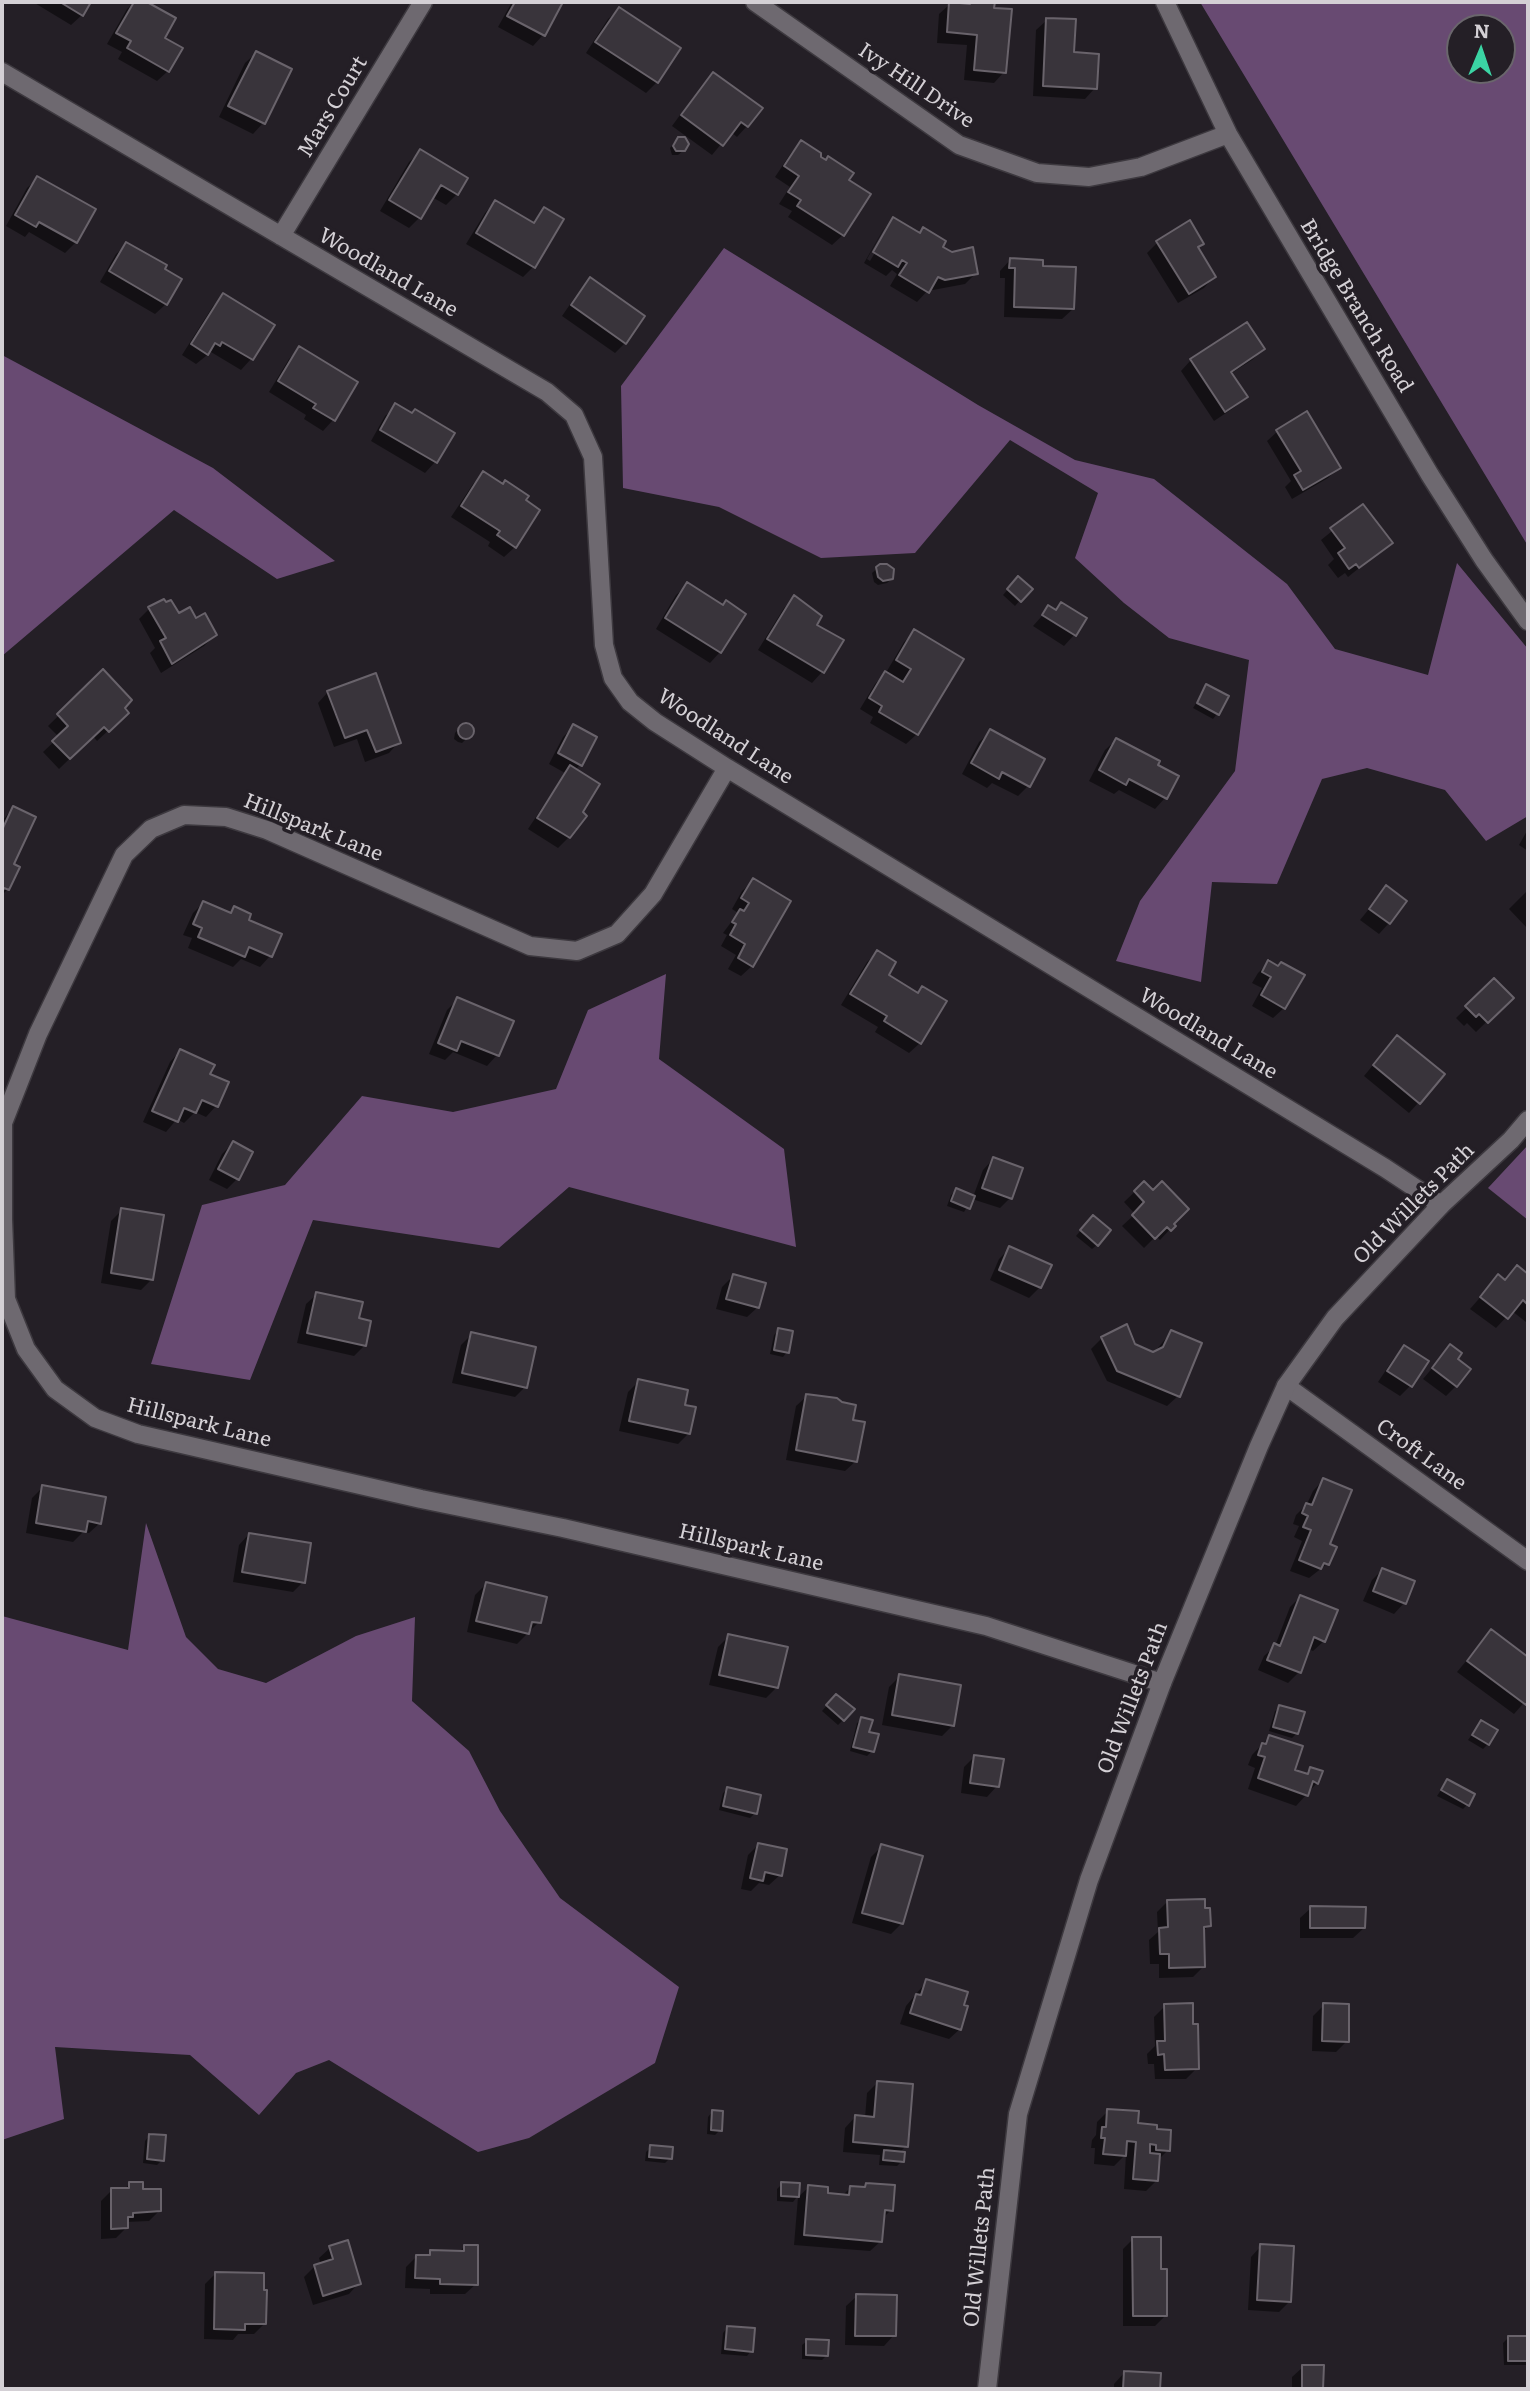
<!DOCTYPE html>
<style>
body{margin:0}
#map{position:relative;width:1530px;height:2391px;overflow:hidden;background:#241f26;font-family:Literata,serif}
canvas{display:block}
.frame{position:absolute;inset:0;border:4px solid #d4d0d5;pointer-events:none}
.north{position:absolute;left:1446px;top:14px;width:70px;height:70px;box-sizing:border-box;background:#241f26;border:2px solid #6a666c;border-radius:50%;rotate:2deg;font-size:19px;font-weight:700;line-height:28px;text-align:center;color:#d4d0d5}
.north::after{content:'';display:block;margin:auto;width:24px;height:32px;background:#3bd4a4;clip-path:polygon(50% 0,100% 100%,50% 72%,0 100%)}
</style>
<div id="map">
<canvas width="1530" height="2391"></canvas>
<div class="frame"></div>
<div class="north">N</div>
</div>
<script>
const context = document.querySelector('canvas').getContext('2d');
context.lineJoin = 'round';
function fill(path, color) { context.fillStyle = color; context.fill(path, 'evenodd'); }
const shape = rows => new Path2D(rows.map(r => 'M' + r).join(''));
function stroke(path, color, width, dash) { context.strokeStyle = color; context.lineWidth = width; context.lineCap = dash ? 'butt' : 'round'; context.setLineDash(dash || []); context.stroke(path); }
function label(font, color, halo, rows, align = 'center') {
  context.font = font + ' Literata,serif'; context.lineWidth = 7; context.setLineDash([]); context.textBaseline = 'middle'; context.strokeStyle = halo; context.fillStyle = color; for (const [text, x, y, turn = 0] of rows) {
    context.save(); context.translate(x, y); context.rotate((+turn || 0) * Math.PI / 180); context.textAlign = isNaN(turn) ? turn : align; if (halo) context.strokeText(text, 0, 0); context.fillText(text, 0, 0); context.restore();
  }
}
fill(shape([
 [1200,2,1528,2,1528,546],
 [1460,28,1502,28,1502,70,1460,70],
 [724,248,978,405,1075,460,1154,479,1287,584,1335,649,1428,675,1457,563,1528,649,1528,816,1486,841,1445,790,1367,768,1322,779,1277,884,1212,882,1201,982,1116,961,1140,901,1235,771,1249,660,1169,638,1124,603,1075,558,1098,493,1010,440,915,553,821,558,719,507,623,488,621,386],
 [2,355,213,468,335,561,277,579,174,510,2,656],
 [666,974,659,1059,784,1149,796,1247,569,1187,499,1248,313,1220,250,1380,151,1364,202,1205,285,1185,362,1096,453,1112,556,1089,588,1010],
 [1528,1145,1528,1220,1488,1188],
 [146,1523,186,1637,218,1669,266,1683,356,1636,415,1617,412,1701,469,1751,500,1811,560,1898,679,1987,655,2063,529,2138,478,2152,329,2060,296,2073,259,2115,190,2055,55,2047,64,2119,2,2140,2,1616,128,1650]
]), '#684a72');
fill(shape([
 [33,2,89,2,82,15,71,25],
 [134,2,144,2,174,19,163,38,168,71,157,81,118,59,122,52,107,44,127,9],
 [512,2,561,2,543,35,533,46,498,27],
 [961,2,993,2,992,10,1004,72,994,83,964,80,967,45,937,43,939,14,950,4,961,5],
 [619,9,679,48,657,82,646,93,586,53,608,19],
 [1047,20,1095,88,1085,99,1033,96,1036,30],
 [256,53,290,70,263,123,253,134,219,117,245,63],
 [713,74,747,126,737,137,731,132,712,155,672,126,702,85],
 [678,139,684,150,678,155,672,155,670,148],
 [801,142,847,181,843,235,832,245,788,217,792,211,779,204,790,187,775,177,791,153],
 [420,152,457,194,446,205,432,197,419,218,409,228,380,211,409,162],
 [38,178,76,242,65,253,29,232,25,237,6,226,27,188],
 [495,202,531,224,544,209,533,267,523,277,466,244,485,213],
 [894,220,919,234,923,230,940,248,976,273,965,284,933,290,930,288,917,302,890,286,897,274,892,270,886,276,864,263,883,230],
 [884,229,889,229,870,261,867,259],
 [1158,242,1202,243,1197,249,1214,277,1204,288,1178,303,1147,253],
 [127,244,162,269,166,304,155,314,100,282,116,254],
 [1010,260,1041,267,1073,309,1062,319,1004,317,1005,278,1000,278,1000,271],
 [590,280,625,343,615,353,562,316,580,290],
 [224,295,272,325,251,359,241,370,211,352,196,364,182,355,213,306],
 [300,348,356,382,333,420,323,431,304,419,306,415,269,392,289,359],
 [1263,349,1252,360,1230,374,1246,397,1235,407,1214,421,1181,371,1191,360],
 [396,406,453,433,435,462,425,473,371,441,385,416],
 [1278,431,1339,467,1328,478,1292,499,1285,487,1291,481,1267,441],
 [483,473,515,547,504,557,488,546,490,542,451,517,473,484],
 [1363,506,1390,543,1348,577,1345,573,1338,578,1328,565,1334,559,1321,540],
 [881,565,892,578,887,583,878,585,874,582,872,573],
 [1018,578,1030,589,1015,606,1003,595],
 [687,585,720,652,710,663,656,629,676,595],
 [794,598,815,625,841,641,822,672,812,683,758,650,784,608],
 [1061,604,1085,619,1074,635,1064,646,1033,626,1049,608,1054,611],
 [149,609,195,621,215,635,204,646,161,673,150,653,155,648,139,619],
 [915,631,917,734,906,744,870,723,873,717,860,709,875,684,887,671,904,642],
 [103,672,127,713,97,741,93,736,59,769,43,752,59,737,48,726],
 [1207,686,1217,714,1213,719,1193,708],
 [328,692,399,742,389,753,365,762,357,739,334,747,318,703],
 [463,724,472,728,472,733,462,743,458,742,454,739,455,733],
 [573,727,580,765,575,770,569,837,558,848,528,829,565,773,549,764,563,737],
 [990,732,1028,786,1018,796,992,783,987,788,962,774,979,742],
 [1116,740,1156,766,1176,777,1165,798,1155,809,1119,790,1114,794,1089,781,1105,750],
 [13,808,12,865,8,889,2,895,2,821],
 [1528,829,1528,851,1519,845],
 [753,881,752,966,741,976,728,969,736,955,721,946,727,935,723,933,738,913,732,909,742,891],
 [1386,888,1389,923,1379,934,1360,920],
 [1528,890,1528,927,1527,928,1509,909],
 [203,903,228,914,234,908,246,921,279,935,270,956,260,967,241,959,233,967,188,948,192,938,183,935,193,913],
 [877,952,886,976,917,994,923,988,920,1043,909,1053,875,1032,878,1027,841,1005,867,962],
 [1269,962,1277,967,1284,1008,1273,1018,1252,1006,1262,988,1252,983,1258,973],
 [1494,981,1511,998,1476,1032,1467,1023,1464,1026,1456,1018],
 [458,999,497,1055,487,1066,453,1052,445,1060,429,1054,447,1010],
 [1387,1048,1419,1102,1409,1113,1364,1076],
 [180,1051,208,1075,216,1106,206,1117,195,1112,184,1123,177,1119,166,1132,143,1122,170,1062],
 [233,1143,237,1179,227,1189,209,1180,222,1154],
 [993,1159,1010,1198,1000,1208,972,1199,964,1212,947,1206,951,1195,956,1190,973,1197,983,1170],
 [1144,1183,1173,1226,1160,1240,1156,1236,1144,1248,1122,1226,1135,1214,1124,1202],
 [122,1210,152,1279,141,1290,101,1283,111,1221],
 [1088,1222,1097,1245,1092,1249,1076,1236],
 [1010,1248,1049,1266,1040,1287,1029,1298,990,1280,999,1259],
 [1517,1267,1528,1276,1528,1319,1526,1322,1512,1311,1496,1328,1470,1309,1498,1277,1504,1281],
 [733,1276,758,1307,747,1317,716,1309,722,1287],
 [317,1294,365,1345,354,1356,297,1343,306,1304],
 [779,1330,787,1352,783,1357,770,1354,774,1335],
 [1171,1332,1178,1396,1167,1406,1107,1381,1091,1349,1102,1338,1134,1346,1153,1354],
 [472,1334,525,1387,515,1397,452,1383,461,1345],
 [1451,1346,1456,1359,1456,1386,1446,1396,1423,1379],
 [1404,1347,1410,1386,1400,1396,1378,1382,1394,1358],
 [639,1381,689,1433,678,1444,619,1431,628,1392],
 [807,1396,851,1421,856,1461,845,1471,786,1460,796,1406],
 [1323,1480,1327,1564,1309,1578,1290,1571,1302,1541,1294,1537,1299,1526,1293,1524,1296,1515,1307,1504,1313,1491],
 [43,1487,100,1523,89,1533,83,1532,73,1542,26,1533,32,1498],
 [249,1534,303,1582,293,1592,233,1582,239,1545],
 [1382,1570,1404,1603,1394,1614,1363,1601,1372,1580],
 [486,1584,539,1622,517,1644,467,1632,475,1595],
 [1300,1597,1324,1641,1313,1651,1308,1649,1299,1672,1288,1683,1258,1670,1264,1656,1275,1646,1290,1607],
 [1491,1631,1528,1659,1528,1698,1514,1714,1457,1672],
 [729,1636,777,1687,766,1698,709,1685,718,1647],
 [900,1676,953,1725,942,1736,882,1725,889,1687],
 [831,1701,843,1720,838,1725,822,1711],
 [1280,1707,1297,1733,1292,1738,1269,1731,1275,1711],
 [862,1719,872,1751,867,1756,850,1751,857,1723],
 [1481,1722,1488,1744,1483,1749,1468,1740],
 [1269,1737,1293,1771,1305,1775,1311,1769,1317,1783,1296,1806,1248,1789,1255,1768,1248,1765,1252,1755],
 [975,1756,997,1786,987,1797,961,1793,964,1767],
 [1447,1781,1467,1805,1463,1809,1437,1796],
 [728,1789,755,1813,750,1818,719,1810,723,1793],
 [758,1845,780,1875,769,1885,759,1883,751,1891,741,1889,748,1855],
 [882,1846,902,1923,891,1934,852,1923,871,1857],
 [1168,1901,1204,1910,1209,1926,1202,1932,1203,1967,1193,1977,1159,1978,1159,1964,1150,1964,1149,1940,1158,1932,1157,1912],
 [1311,1908,1364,1928,1353,1938,1300,1938,1300,1918],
 [927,1981,960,2029,949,2039,900,2024,906,2006],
 [1324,2005,1347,2041,1336,2052,1312,2051,1313,2016],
 [1165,2006,1197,2068,1186,2079,1155,2079,1154,2064,1148,2064,1147,2054,1155,2046,1154,2017],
 [877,2083,906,2146,899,2153,902,2161,897,2166,879,2165,880,2155,843,2152,845,2128,855,2117,865,2118,867,2093],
 [1108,2111,1168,2150,1158,2160,1157,2180,1146,2191,1124,2189,1126,2154,1114,2166,1094,2164,1095,2148,1091,2148,1092,2140,1096,2135,1097,2122],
 [712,2112,720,2130,715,2135,707,2134,708,2117],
 [149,2136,162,2160,157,2165,143,2163,145,2141],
 [651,2147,670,2158,665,2163,645,2161,646,2152],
 [130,2183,142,2191,159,2211,149,2221,126,2222,126,2228,116,2238,101,2239,101,2201,112,2190,124,2190],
 [782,2184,797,2197,793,2202,777,2201,777,2189],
 [867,2185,891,2210,883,2218,881,2241,870,2251,794,2245,798,2197,809,2187,826,2195,842,2196,851,2187,863,2188],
 [1133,2239,1159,2271,1166,2315,1155,2326,1123,2326,1123,2249],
 [465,2246,476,2284,465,2294,430,2294,430,2289,405,2288,406,2267,416,2257,426,2257,431,2252,459,2252],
 [1261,2246,1289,2302,1279,2312,1248,2310,1251,2257],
 [330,2248,359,2283,349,2294,313,2305,304,2277,314,2267,321,2265,319,2258],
 [216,2273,264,2324,254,2334,238,2334,233,2340,204,2339,205,2284],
 [857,2296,894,2335,884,2346,845,2345,846,2306],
 [727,2328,751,2351,747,2356,721,2354,723,2333],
 [1508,2338,1528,2338,1528,2365,1504,2365,1503,2343],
 [807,2341,827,2355,822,2360,802,2359,802,2345],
 [1303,2367,1322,2367,1322,2389,1292,2389,1292,2377],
 [1124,2373,1159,2374,1158,2389,1114,2389,1114,2384]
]), '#0007');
const building = shape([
 [60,2,91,2,83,16,60,2],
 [134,2,147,2,176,18,165,38,183,48,169,72,127,48,131,41,116,33,134,2],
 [515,2,563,2,545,36,507,16,515,2],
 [949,2,970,4,970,2,995,2,994,8,1012,9,1006,73,974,70,977,35,947,32,949,2],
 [619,7,681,48,658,83,595,42,619,7],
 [1046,18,1076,19,1074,52,1099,54,1097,89,1043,86,1046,18],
 [256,51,292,69,265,124,228,106,256,51],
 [713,72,763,108,748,127,741,122,723,146,681,115,713,72],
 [678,137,685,137,689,144,685,151,676,151,673,146,678,137],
 [801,140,821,153,821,157,826,160,828,156,854,173,849,180,871,194,844,236,797,206,801,200,788,192,799,176,784,166,801,140],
 [420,149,468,178,458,195,441,185,421,219,389,200,420,149],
 [37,176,96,209,77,243,39,222,36,227,15,215,37,176],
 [495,200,534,223,544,207,564,219,535,268,476,233,495,200],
 [893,217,920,233,923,227,946,241,943,247,952,252,973,247,978,274,945,280,938,277,929,293,899,275,907,263,902,260,898,267,873,252,893,217],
 [1190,220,1204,244,1198,247,1216,277,1189,294,1156,241,1190,220],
 [126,242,167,265,165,269,182,279,167,305,109,271,126,242],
 [1010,258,1043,260,1043,266,1076,267,1074,309,1014,307,1015,268,1009,268,1010,258],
 [590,277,645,316,626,344,571,305,590,277],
 [223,293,275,325,253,360,222,342,220,346,215,343,208,355,191,344,223,293],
 [1247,322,1265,349,1231,372,1248,397,1225,412,1190,359,1247,322],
 [299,346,358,382,335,421,313,408,316,404,278,381,299,346],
 [395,403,412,413,415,409,455,433,437,463,380,430,395,403],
 [1307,411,1341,468,1303,490,1294,475,1301,471,1276,430,1307,411],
 [483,471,503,484,505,480,529,496,526,500,540,510,516,548,497,535,500,531,461,506,483,471],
 [1363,504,1393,543,1359,568,1356,564,1349,569,1338,553,1345,548,1330,528,1363,504],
 [880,564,887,564,894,569,893,579,883,581,878,577,876,567,880,564],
 [1018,576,1033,589,1021,602,1007,589,1018,576],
 [687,582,723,605,726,600,746,614,721,653,665,618,687,582],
 [794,595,822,616,817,625,844,640,824,673,767,639,794,595],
 [164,599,166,602,171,600,179,613,190,607,196,618,205,613,217,635,172,664,160,641,166,638,148,607,164,599],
 [1061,602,1087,618,1076,636,1042,615,1048,605,1056,610,1061,602],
 [914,629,964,659,918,735,879,712,882,706,869,698,885,671,903,682,911,669,896,660,914,629],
 [103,669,132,700,125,708,129,713,109,732,104,727,70,759,52,741,68,726,57,714,103,669],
 [376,673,401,743,376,752,367,730,345,738,327,691,376,673],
 [1206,684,1229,696,1219,715,1197,703,1206,684],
 '458 731a8 8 0 1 1 16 0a8 8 0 1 1-16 0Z',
 [573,724,597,737,582,766,558,753,573,724],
 [990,729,1045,759,1030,787,1002,772,999,779,971,763,990,729],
 [1116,738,1160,761,1158,765,1179,776,1167,799,1129,779,1126,785,1099,770,1116,738],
 [570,765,600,784,583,812,587,816,570,838,537,818,570,765],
 [13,806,36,817,14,864,20,867,9,890,4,888,2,893,2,830,13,806],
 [753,878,791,901,753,967,738,958,745,944,730,935,736,924,732,922,740,909,744,911,749,903,741,898,753,878],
 [1386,885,1407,901,1390,924,1369,909,1386,885],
 [203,901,231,913,234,906,251,914,249,920,282,934,272,957,249,947,245,957,198,937,202,928,193,924,203,901],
 [877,950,896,962,889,975,918,993,922,986,947,1001,921,1044,884,1021,887,1016,850,994,877,950],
 [1268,960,1278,966,1281,962,1305,975,1285,1009,1261,995,1271,977,1262,972,1268,960],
 [1494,978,1514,998,1488,1023,1479,1014,1476,1017,1465,1006,1494,978],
 [457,997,514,1021,499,1056,461,1041,457,1051,438,1043,457,997],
 [1397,1035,1445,1074,1420,1104,1373,1065,1397,1035],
 [180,1049,215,1065,210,1074,229,1082,218,1107,202,1100,196,1113,184,1108,178,1122,152,1111,180,1049],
 [233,1141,253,1152,239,1180,218,1169,233,1141],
 [993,1157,1023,1168,1012,1199,982,1188,993,1157],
 [1144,1181,1153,1190,1162,1181,1189,1209,1174,1224,1176,1226,1171,1231,1167,1227,1155,1239,1132,1215,1144,1202,1134,1191,1144,1181],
 [956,1188,975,1196,970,1209,951,1201,956,1188],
 [121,1208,164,1215,153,1280,111,1273,121,1208],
 [1093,1215,1111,1230,1098,1246,1080,1230,1093,1215],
 [1009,1246,1052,1265,1041,1288,999,1270,1009,1246],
 [1517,1265,1528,1274,1528,1305,1523,1300,1508,1319,1480,1297,1498,1274,1505,1280,1517,1265],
 [733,1274,766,1283,759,1308,726,1299,733,1274],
 [316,1292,363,1302,359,1318,371,1321,366,1346,307,1333,316,1292],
 [1127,1324,1135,1344,1153,1352,1163,1347,1171,1330,1202,1343,1180,1397,1117,1371,1101,1337,1127,1324],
 [778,1328,793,1331,789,1353,774,1350,778,1328],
 [471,1332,536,1347,527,1388,462,1373,471,1332],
 [1450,1344,1462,1353,1458,1359,1471,1369,1457,1387,1432,1368,1450,1344],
 [1404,1345,1429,1361,1412,1387,1387,1371,1404,1345],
 [638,1379,688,1390,685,1405,696,1407,690,1434,629,1421,638,1379],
 [806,1394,837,1398,842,1402,856,1405,853,1420,865,1422,857,1462,796,1450,806,1394],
 [1323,1478,1352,1490,1330,1544,1337,1547,1329,1565,1324,1563,1321,1569,1299,1560,1311,1530,1303,1527,1308,1516,1302,1513,1306,1503,1312,1505,1323,1478],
 [42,1485,106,1497,101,1524,88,1521,86,1532,36,1523,42,1485],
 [249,1533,311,1543,305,1583,242,1572,249,1533],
 [1382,1568,1415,1581,1406,1604,1373,1591,1382,1568],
 [486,1582,547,1597,541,1623,532,1622,529,1634,476,1621,486,1582],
 [1300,1595,1338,1610,1325,1642,1314,1637,1301,1673,1267,1660,1274,1643,1280,1646,1300,1595],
 [1491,1629,1528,1657,1528,1701,1526,1705,1467,1661,1491,1629],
 [728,1634,788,1647,778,1688,719,1675,728,1634],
 [899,1674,961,1685,954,1726,892,1715,899,1674],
 [836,1694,855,1709,844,1721,826,1705,836,1694],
 [1279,1705,1305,1712,1298,1734,1273,1727,1279,1705],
 [861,1717,873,1720,869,1732,879,1734,874,1752,853,1747,861,1717],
 [1481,1720,1498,1730,1489,1745,1472,1735,1481,1720],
 [1269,1735,1303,1746,1295,1770,1308,1774,1310,1767,1323,1771,1318,1784,1313,1781,1308,1796,1258,1778,1265,1757,1258,1755,1262,1743,1266,1744,1269,1735],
 [974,1755,1004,1759,999,1787,970,1783,974,1755],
 [1447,1779,1475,1794,1469,1806,1441,1790,1447,1779],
 [727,1787,761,1795,757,1814,723,1806,727,1787],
 [758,1843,787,1849,782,1876,765,1872,763,1881,750,1878,758,1843],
 [881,1844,923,1856,903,1924,862,1913,881,1844],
 [1205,1899,1205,1908,1210,1908,1211,1926,1204,1927,1205,1967,1169,1968,1169,1954,1160,1954,1159,1928,1168,1927,1167,1900,1205,1899],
 [1310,1906,1366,1907,1365,1928,1310,1928,1310,1906],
 [926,1979,968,1992,964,2005,968,2006,961,2030,910,2013,916,1994,921,1995,926,1979],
 [1193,2003,1193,2024,1198,2024,1199,2069,1165,2070,1164,2054,1158,2055,1157,2041,1165,2041,1164,2004,1193,2003],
 [1323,2003,1349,2004,1349,2042,1322,2041,1323,2003],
 [877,2081,913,2084,908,2147,853,2142,855,2115,874,2117,877,2081],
 [1107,2109,1139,2111,1138,2123,1157,2125,1157,2129,1171,2130,1170,2151,1156,2150,1156,2145,1150,2144,1150,2153,1160,2154,1158,2181,1133,2179,1136,2142,1127,2141,1126,2156,1103,2154,1105,2138,1101,2138,1102,2127,1106,2127,1107,2109],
 [712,2110,723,2111,722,2131,711,2130,712,2110],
 [149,2134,166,2135,164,2161,147,2159,149,2134],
 [650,2145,673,2147,672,2159,649,2157,650,2145],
 [884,2150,905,2152,904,2162,883,2160,884,2150],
 [129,2182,143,2182,143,2189,161,2189,161,2211,133,2213,133,2217,128,2217,128,2228,111,2229,111,2188,129,2188,129,2182],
 [781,2182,800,2183,799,2197,781,2196,781,2182],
 [866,2183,895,2185,893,2211,885,2210,882,2242,804,2235,808,2185,828,2187,828,2193,849,2195,850,2186,865,2187,866,2183],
 [1132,2237,1161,2237,1161,2269,1167,2269,1167,2316,1133,2316,1132,2237],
 [348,2240,361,2284,323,2296,314,2265,333,2259,329,2246,348,2240],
 [1260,2244,1294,2246,1291,2302,1257,2300,1260,2244],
 [464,2245,478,2245,478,2285,440,2284,440,2279,415,2278,416,2255,430,2255,430,2250,464,2251,464,2245],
 [215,2272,264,2273,264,2290,267,2290,266,2324,245,2324,245,2330,214,2329,215,2272],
 [856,2294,897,2295,896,2336,855,2336,856,2294],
 [727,2326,755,2328,753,2352,725,2349,727,2326],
 [1508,2336,1528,2336,1528,2361,1508,2361,1508,2336],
 [806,2339,829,2340,828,2356,806,2355,806,2339],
 [1302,2365,1324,2365,1323,2389,1302,2389,1302,2365],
 [1124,2371,1161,2373,1160,2389,1123,2389,1124,2371]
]);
fill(building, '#39343b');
stroke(building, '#69636b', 2);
const minor = shape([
 [755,2,959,145,1037,173,1089,177,1141,167,1228,134],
 [1165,2,1228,134,1430,475,1484,560,1528,621],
 [2,72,547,392,574,415,593,457,604,645,613,678,630,702,655,722,727,768,1385,1168,1441,1205],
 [281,236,423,2],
 [727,768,653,894,617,934,577,951,530,946,267,830,226,817,184,815,151,829,124,855,38,1034,3,1123,3,1219,6,1299,26,1349,55,1389,95,1418,138,1434,421,1499,563,1528,986,1626,1162,1683],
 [1286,1386,1528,1561]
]);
const secondary = shape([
 [987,2389,1018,2114,1089,1880,1162,1683,1259,1446,1286,1386,1335,1318,1441,1205,1511,1140,1528,1120]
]);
stroke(minor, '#3d393f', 21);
stroke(secondary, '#3d393f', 21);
stroke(minor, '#6e6970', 18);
stroke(secondary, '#6e6970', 18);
label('21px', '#d4d0d5', '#241f26', [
 ["Ivy Hill Drive",916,86,34],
 ["Mars Court",333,107,-59],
 ["Woodland Lane",388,273,30],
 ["Bridge Branch Road",1356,306,59],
 ["Woodland Lane",725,737,33],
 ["Hillspark Lane",313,828,22],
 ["Woodland Lane",1208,1034,31],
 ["Old Willets Path",1414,1204,-45],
 ["Hillspark Lane",199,1423,14],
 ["Croft Lane",1421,1455,36],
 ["Hillspark Lane",751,1548,13],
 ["Old Willets Path",1133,1698,-69],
 ["Old Willets Path",980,2247,-84]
]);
</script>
